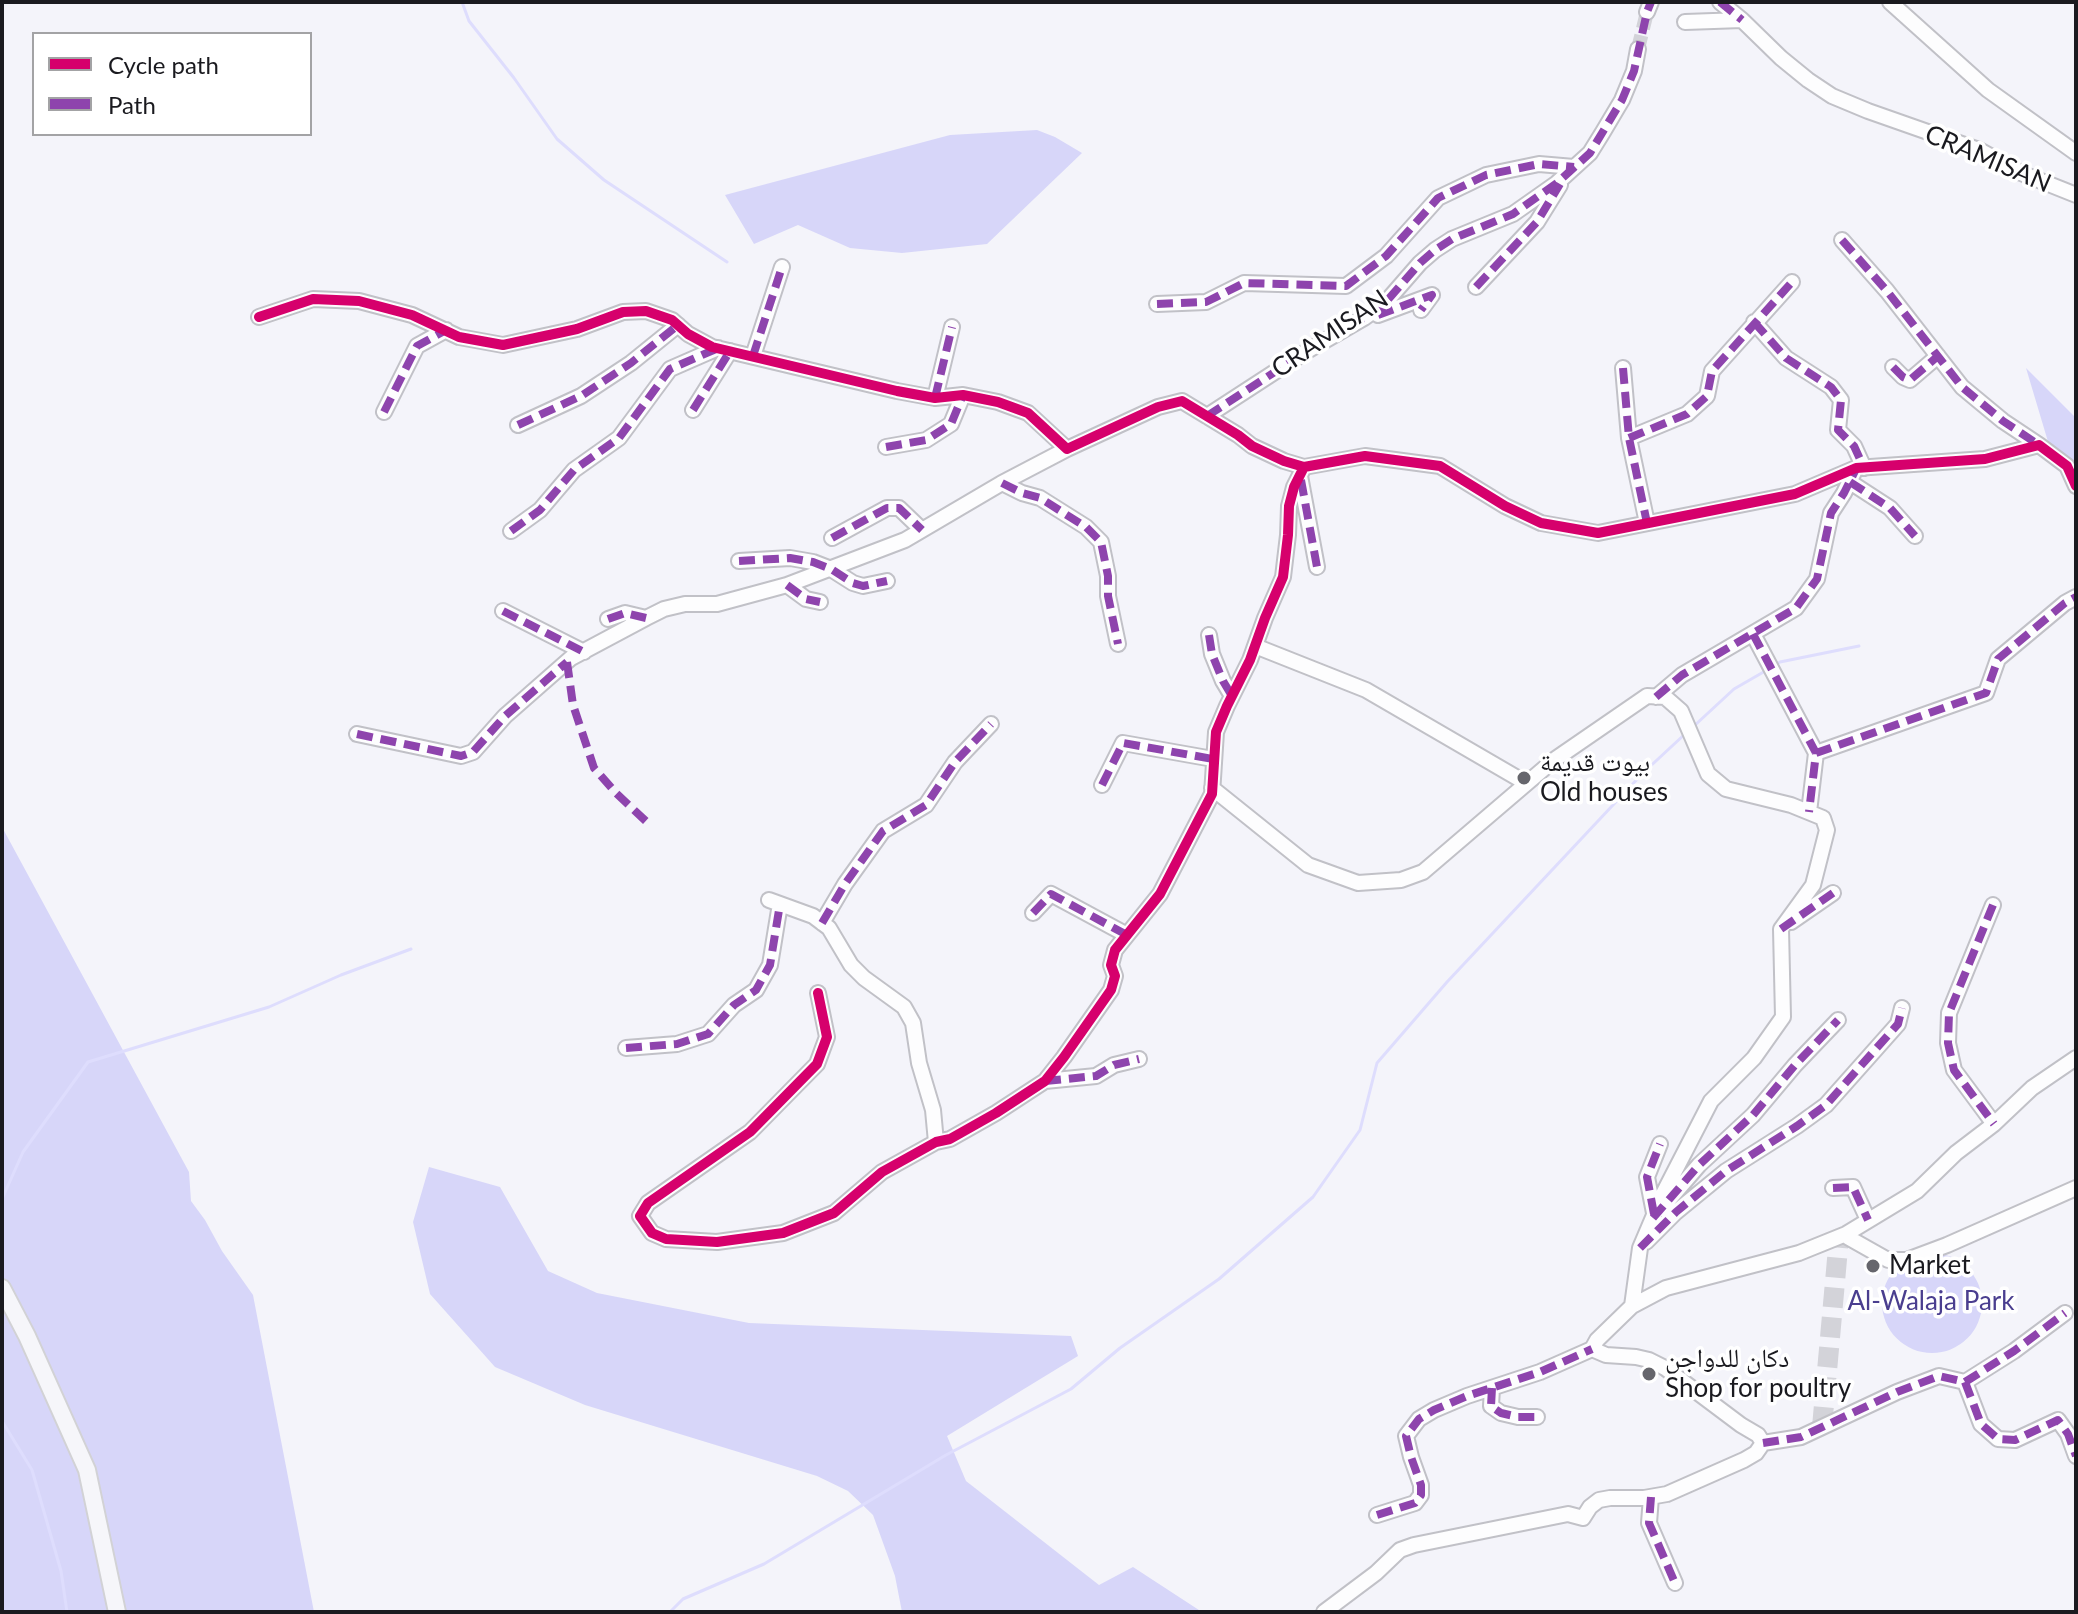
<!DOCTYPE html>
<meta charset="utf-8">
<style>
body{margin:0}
#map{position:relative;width:2078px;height:1614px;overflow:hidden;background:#f4f4fa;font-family:Lato,sans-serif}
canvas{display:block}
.frame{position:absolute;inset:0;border:4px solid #1a1a1f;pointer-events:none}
.legend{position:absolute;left:32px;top:32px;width:280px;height:104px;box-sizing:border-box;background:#fff;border:2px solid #a3a3a5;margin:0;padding:10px 14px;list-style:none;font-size:24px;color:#1a1a1f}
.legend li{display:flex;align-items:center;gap:16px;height:40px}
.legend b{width:40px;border:2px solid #a3a3a5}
</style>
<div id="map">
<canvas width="2078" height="1614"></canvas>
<div class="frame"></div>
<ul class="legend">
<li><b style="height:10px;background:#d6006c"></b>Cycle path</li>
<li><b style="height:10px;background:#8e44ad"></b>Path</li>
</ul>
</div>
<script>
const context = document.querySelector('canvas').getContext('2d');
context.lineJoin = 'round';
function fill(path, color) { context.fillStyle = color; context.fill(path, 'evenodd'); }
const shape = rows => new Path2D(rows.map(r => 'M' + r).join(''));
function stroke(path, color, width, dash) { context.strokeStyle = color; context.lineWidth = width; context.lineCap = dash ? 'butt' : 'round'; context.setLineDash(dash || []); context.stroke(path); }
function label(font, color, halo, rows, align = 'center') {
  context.font = font + ' Lato,"Noto Naskh Arabic",sans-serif'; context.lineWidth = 7; context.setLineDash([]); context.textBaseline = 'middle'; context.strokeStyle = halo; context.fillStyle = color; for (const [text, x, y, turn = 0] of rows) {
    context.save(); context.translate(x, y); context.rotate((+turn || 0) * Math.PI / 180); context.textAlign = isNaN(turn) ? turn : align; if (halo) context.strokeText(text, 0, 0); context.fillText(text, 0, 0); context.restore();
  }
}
fill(shape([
 [1037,130,1055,137,1082,153,987,244,902,253,850,248,798,225,754,244,725,195,950,135],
 [2026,368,2076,418,2076,467,2049,445],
 [2,827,189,1172,191,1201,205,1220,222,1251,253,1295,314,1612,2,1612],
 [429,1167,500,1187,548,1271,597,1293,749,1323,1071,1336,1078,1356,947,1436,966,1481,1099,1585,1133,1567,1202,1612,902,1612,895,1576,873,1515,848,1491,817,1476,585,1405,495,1367,430,1294,413,1222],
 '1882 1303a50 50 0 1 1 100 0a50 50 0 1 1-100 0Z'
]), '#d7d6f9');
stroke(shape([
 [462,2,469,21,514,78,557,139,604,180,727,262],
 [1773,666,1780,662,1859,646],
 [1694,726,1734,689,1767,670],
 [2,1199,23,1152,88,1062,269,1007,341,975,411,949],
 [2,1421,32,1470,61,1571,67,1612],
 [670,1612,683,1599,764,1564,946,1455,1071,1389,1120,1348,1219,1279,1313,1197,1360,1130,1377,1063,1447,982,1643,773,1685,734]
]), '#deddfd', 3);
stroke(shape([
 [1638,49,1647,12]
]), '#d3d3d9', 14, [14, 7]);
stroke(shape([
 [1822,1427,1839,1237]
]), '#d3d3d9', 20, [20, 10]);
const minor = shape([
 [1720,2,1742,20],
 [1890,2,1988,90,2076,153],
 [1647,12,1651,2],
 [1685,22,1742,20,1781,58,1808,80,1832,96,1868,111,1979,150,2021,173,2076,195],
 [1842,240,1887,291,1962,387,2003,421,2039,445],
 [1476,287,1537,222,1560,185],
 [1157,304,1206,302,1244,283,1346,286,1386,256,1438,198,1486,175,1539,164,1574,167],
 [1378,315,1432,295,1421,310],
 [259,317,313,299,359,301,412,315,459,337,503,345,577,329,623,312,646,311,672,320,688,334,712,347,897,391,935,398,963,395,998,402,1028,413,1067,449,1158,407,1182,401,1238,435,1252,446,1284,461,1304,467,1365,456,1440,466,1505,506,1541,523,1598,533,1795,494,1856,468,1985,459,2039,445,2067,466,2076,486],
 [1754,322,1786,358,1831,387,1841,400,1838,430,1854,446,1864,468],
 [753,356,782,267],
 [1893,367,1903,377,1910,380,1938,356],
 [1623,368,1629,438,1647,523],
 [935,398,952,327],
 [693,410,730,351],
 [384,412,417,346,446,330],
 [1207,416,1307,351,1364,318,1386,302,1420,263,1435,250,1452,239,1513,214,1557,183,1590,153,1603,132,1622,100,1634,71,1638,49],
 [518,425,581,396,631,363,678,325],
 [1629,438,1687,414,1707,396,1712,371,1792,282],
 [886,447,926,440,951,424,963,395],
 [1300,476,1317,567],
 [1850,482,1890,508,1915,536],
 [1002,483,1022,493,1040,498,1086,527,1101,542,1108,576,1108,596,1118,644],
 [511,531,540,510,574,470,619,438,670,369,718,348],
 [832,538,887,508,899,508,922,530],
 [739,561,790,558,813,562,831,569,853,583,863,586,887,581],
 [787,585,806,599,820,602],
 [503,611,584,652],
 [608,619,625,613,646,618],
 [1753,634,1816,753,1809,812],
 [1209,635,1212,654,1223,681,1232,696],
 [1255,646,1366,690,1526,783],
 [1656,697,1682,675,1796,608,1817,579,1831,513,1844,493,1856,468],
 [357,734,461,756,473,752,505,716,571,658,646,618,664,609,685,604,717,604,787,585,905,540,1002,483,1067,449],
 [1816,753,1986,693,1998,659,2065,603,2076,597],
 [1102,785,1123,743,1213,759],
 [1212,788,1308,865,1358,883,1401,880,1423,872,1554,760,1647,696,1665,697,1681,711,1708,774,1726,789,1791,805,1823,818,1827,830,1813,885,1781,929,1783,1017,1754,1058,1711,1101,1663,1194,1640,1248,1632,1306],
 [769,900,813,916,829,928,851,965,864,978,904,1007,913,1023,919,1063,933,1110,936,1142],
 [1993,905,1949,1013,1948,1043,1954,1070,1994,1124],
 [1033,913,1051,894,1127,935],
 [1791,922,1833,893],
 [822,923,845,884,883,831,926,805,955,762,991,724],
 [818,993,827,1037,817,1064,750,1132,648,1203,640,1216,652,1233,666,1239,717,1242,783,1233,834,1213,882,1172,936,1142,950,1139,996,1113,1045,1081,1064,1057,1111,990,1115,976,1111,965,1115,950,1160,894,1212,794,1216,732,1227,706,1250,660,1265,618,1283,577,1288,535,1289,506,1294,487,1304,467],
 [626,1048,677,1044,708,1034,734,1005,756,990,770,965,780,904],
 [1045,1081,1096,1076,1114,1065,1139,1059],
 [1833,1188,1853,1187,1868,1220],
 [1661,1209,1699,1165,1753,1115,1795,1065,1838,1020],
 [1654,1213,1647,1177,1660,1144],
 [1846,1234,1849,1238,1888,1260,1907,1260,1947,1245,2076,1188],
 [1646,1242,1676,1212,1726,1171,1797,1126,1826,1105,1898,1024,1902,1008],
 [1965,1382,1981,1424,1998,1439,2015,1440,2058,1420,2068,1434,2076,1456],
 [1492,1388,1491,1406,1501,1413,1518,1417,1537,1417],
 [1763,1443,1801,1437,1897,1392,1939,1376,1965,1382,2014,1351,2065,1313],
 [1651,1497,1649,1523,1675,1583],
 [1377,1515,1415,1503,1421,1495,1421,1485,1411,1457,1406,1436,1419,1419,1434,1410,1467,1396,1540,1372,1592,1349],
 [1324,1612,1376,1573,1400,1550,1414,1545,1568,1514,1583,1518,1590,1507,1599,1500,1610,1498,1644,1498,1667,1494,1744,1460,1756,1453,1763,1443,1758,1435,1741,1425,1665,1368,1649,1360,1636,1357,1606,1355,1592,1349,1597,1340,1632,1306,1666,1288,1799,1253,1846,1234,1917,1191,1956,1153,1994,1124,2032,1088,2076,1058]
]);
const major = shape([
 [2,1288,27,1336,87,1470,117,1612]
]);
stroke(minor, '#c1c1c7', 18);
stroke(major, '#d2d2d5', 20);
stroke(minor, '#fdfdfe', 14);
stroke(major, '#f6f6fa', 16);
stroke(shape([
 [1720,2,1742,20],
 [1842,240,1887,291,1962,387,2003,421,2039,445],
 [1476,287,1537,222,1560,184],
 [1157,304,1206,302,1244,283,1346,286,1386,256,1438,198,1486,175,1539,164,1574,167],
 [1378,315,1432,295,1421,310],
 [1754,322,1786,358,1831,387,1841,400,1838,430,1854,446,1864,468],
 [753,356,782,267],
 [1893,367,1903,377,1910,380,1938,356],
 [1623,368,1629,438,1647,523],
 [935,398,952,327],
 [693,410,730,351],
 [384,412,417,346,446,330],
 [1207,416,1307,351,1364,318,1386,302,1420,263,1435,250,1452,239,1513,214,1557,183,1590,153,1622,100,1634,71,1647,12,1651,2],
 [518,425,581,396,631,363,678,325],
 [1629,438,1687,414,1707,396,1712,371,1792,282],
 [886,447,926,440,951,424,963,395],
 [1301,480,1317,567],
 [1850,482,1890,508,1915,536],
 [1002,483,1022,493,1040,498,1086,527,1101,542,1108,576,1108,596,1118,644],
 [511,531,540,510,574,470,619,438,670,369,716,349],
 [832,538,887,508,899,508,922,530],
 [739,561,790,558,813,562,831,569,853,583,863,586,887,581],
 [787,585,806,599,820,602],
 [503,611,584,652],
 [608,619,625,613,646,618],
 [1753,634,1816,753,1809,812],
 [1209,635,1212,654,1223,681,1232,696],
 [567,662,573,705,594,768,616,793,650,825],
 [1656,697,1682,675,1796,608,1817,579,1831,513,1844,493,1856,469],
 [357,734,461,756,473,752,505,716,567,662],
 [1816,753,1986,693,1998,659,2065,603,2076,597],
 [1102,785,1123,743,1213,759],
 [1993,905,1949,1013,1948,1043,1954,1070,1994,1124],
 [1033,913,1051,894,1127,935],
 [822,923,845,884,883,831,926,805,955,762,991,724],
 [1781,929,1833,893],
 [626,1048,677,1044,708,1034,734,1005,756,990,770,965,780,904],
 [1045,1081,1096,1076,1114,1065,1139,1059],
 [1833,1188,1853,1187,1868,1220],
 [1654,1214,1647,1177,1660,1144],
 [1653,1218,1699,1165,1753,1115,1795,1065,1838,1020],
 [1640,1248,1676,1212,1726,1171,1797,1126,1826,1105,1898,1024,1902,1008],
 [1965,1382,1981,1424,1998,1439,2015,1440,2058,1420,2068,1434,2076,1456],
 [1492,1388,1491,1406,1501,1413,1518,1417,1537,1417],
 [1763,1443,1801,1437,1897,1392,1939,1376,1965,1382,2014,1351,2065,1313],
 [1651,1497,1649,1523,1675,1583],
 [1377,1515,1415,1503,1421,1495,1421,1485,1411,1457,1406,1436,1419,1419,1434,1410,1467,1396,1540,1372,1592,1349]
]), '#8e44ad', 8, [16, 8]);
stroke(shape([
 [259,317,313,299,359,301,412,315,459,337,503,345,577,329,623,312,646,311,672,320,688,334,712,347,897,391,935,398,963,395,998,402,1028,413,1067,449,1158,407,1182,401,1238,435,1252,446,1284,461,1304,467,1365,456,1440,466,1505,506,1541,523,1598,533,1795,494,1856,468,1985,459,2039,445,2067,466,2076,486],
 [818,993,827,1037,817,1064,750,1132,648,1203,640,1216,652,1233,666,1239,717,1242,783,1233,834,1213,882,1172,936,1142,950,1139,996,1113,1045,1081,1064,1057,1111,990,1115,976,1111,965,1115,950,1160,894,1212,794,1216,732,1227,706,1250,660,1265,618,1283,577,1288,535,1289,506,1294,487,1304,467]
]), '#d6006c', 10);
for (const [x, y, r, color] of [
 [1524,778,8,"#66666c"],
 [1873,1266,8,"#66666c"],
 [1649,1374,8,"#66666c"]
]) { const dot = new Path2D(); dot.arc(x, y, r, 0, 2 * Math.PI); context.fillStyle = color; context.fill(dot); stroke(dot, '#fff', 3); }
label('26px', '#1a1a1f', '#fff', [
 ["CRAMISAN",1988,159,23],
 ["CRAMISAN",1330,334,-34]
]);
label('26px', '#1a1a1f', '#fff', [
 ["بيوت قديمة",1540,763],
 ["Old houses",1540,793],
 ["Market",1889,1266],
 ["دكان للدواجن",1665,1359],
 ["Shop for poultry",1665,1389]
], 'left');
label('26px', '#4a3e8f', '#fff', [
 ["Al-Walaja Park",1931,1302]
]);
</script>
